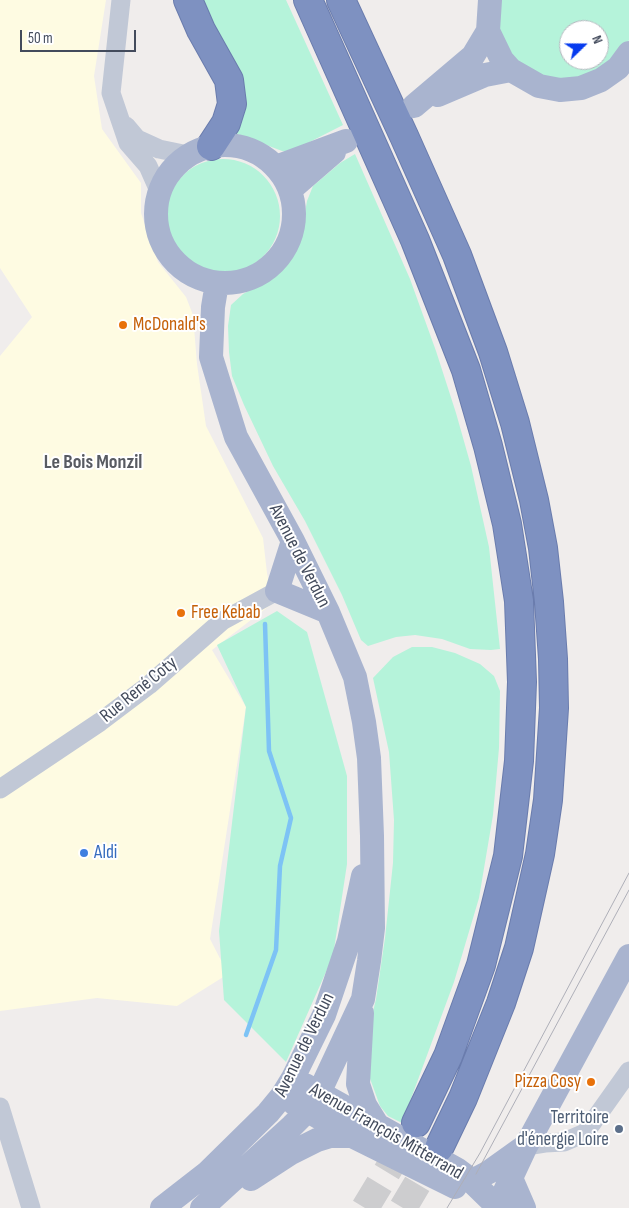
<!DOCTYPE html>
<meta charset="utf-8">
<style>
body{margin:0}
#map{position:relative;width:629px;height:1208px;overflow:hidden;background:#f0edec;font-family:"Sofia Sans Condensed",sans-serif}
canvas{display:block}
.north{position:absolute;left:559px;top:20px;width:50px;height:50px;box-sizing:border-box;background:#fff;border:1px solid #b4b7be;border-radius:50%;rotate:68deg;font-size:14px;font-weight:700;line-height:20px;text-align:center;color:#434b5c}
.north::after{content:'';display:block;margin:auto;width:18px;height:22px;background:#063bef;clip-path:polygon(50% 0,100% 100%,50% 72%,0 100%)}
.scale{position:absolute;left:20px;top:30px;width:116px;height:22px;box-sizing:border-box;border:2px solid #434b5c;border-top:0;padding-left:6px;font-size:15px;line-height:18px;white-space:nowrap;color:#434b5c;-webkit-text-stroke:4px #fff;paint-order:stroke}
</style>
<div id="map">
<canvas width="629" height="1208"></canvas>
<div class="north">N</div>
<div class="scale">50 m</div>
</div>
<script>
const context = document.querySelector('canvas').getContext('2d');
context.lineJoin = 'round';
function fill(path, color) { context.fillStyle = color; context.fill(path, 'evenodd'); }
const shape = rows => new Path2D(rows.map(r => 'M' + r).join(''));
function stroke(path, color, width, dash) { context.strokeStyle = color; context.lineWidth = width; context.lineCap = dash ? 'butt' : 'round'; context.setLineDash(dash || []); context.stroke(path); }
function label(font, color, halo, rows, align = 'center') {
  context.font = font + ' "Sofia Sans Condensed",sans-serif'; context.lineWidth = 4; context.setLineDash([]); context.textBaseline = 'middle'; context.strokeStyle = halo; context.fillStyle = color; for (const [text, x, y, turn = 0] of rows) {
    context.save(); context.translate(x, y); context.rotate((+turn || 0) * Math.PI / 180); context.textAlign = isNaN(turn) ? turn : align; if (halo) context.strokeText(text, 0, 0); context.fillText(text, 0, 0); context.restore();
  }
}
fill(shape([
 [0,0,106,0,94,76,102,129,141,183,141,213,158,262,186,297,193,315,197,364,206,426,263,538,267,573,273,603,212,650,246,707,210,939,228,974,177,1006,97,998,0,1011,0,356,32,317,0,268]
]), '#fefbe2');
fill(shape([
 [196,0,286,0,343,125,290,152,282,151,230,131],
 [496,0,629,0,629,40,620,56,604,72,562,84,520,68,496,28],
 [569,30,599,30,599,60,569,60],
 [355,154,410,279,436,351,456,413,471,466,489,547,500,649,491,650,470,649,442,639,415,635,396,637,368,646,361,640,342,595,305,521,273,466,244,405,232,376,229,352,228,326,231,305,243,294,274,277,289,260,300,242,307,201,313,186,340,163],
 '166 216a57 57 0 1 1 114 0a57 57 0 1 1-114 0Z',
 [277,611,307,632,347,776,347,864,333,956,286,1062,224,1000,219,931,246,707,217,645],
 [412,647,432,647,455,653,480,664,494,676,500,691,499,748,493,815,479,898,454,982,402,1123,388,1116,380,1106,368,1073,366,1041,376,999,385,938,393,863,394,820,389,752,373,678,393,657]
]), '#b5f3da');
stroke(shape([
 [246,1035,276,950,280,866,291,818,269,751,265,624]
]), '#7dc3f5', 4.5);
stroke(shape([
 [365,1208,408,1137],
 [403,1208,438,1149]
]), '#cdcdcf', 28, [28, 14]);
const highway = shape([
 [188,0,201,30,229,80,232,104,226,123,211,146],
 [308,0,415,240,466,370,488,446,507,524,519,601,522,682,519,761,508,856,481,965,448,1056,416,1123],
 [341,0,404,136,457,255,493,352,515,423,534,500,543,548,549,602,553,659,554,708,548,800,540,854,519,948,501,1003,463,1098,439,1148]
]);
stroke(highway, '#6a7cad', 30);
stroke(shape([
 [121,0,111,93,128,143,148,166,159,191],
 [126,126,137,139,159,149,188,155],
 [0,789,100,722,149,685,222,621,277,591],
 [0,1107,31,1208],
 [526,1146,545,1143,564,1142,585,1133,629,1071]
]), '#c1c8d6', 19);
stroke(shape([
 [490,0,488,31,502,60,511,70,539,86,560,90,581,88,601,80,618,68,629,53],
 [438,95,485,75,511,70],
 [414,106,473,56,488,31],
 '156 214a69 69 0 1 1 138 0a69 69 0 1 1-138 0Z',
 [276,167,346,141],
 [290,190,334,152],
 [293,541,277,591,328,612],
 [362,1013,358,1084,365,1105,378,1126],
 [305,1085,458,1170,466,1176,499,1208],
 [294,1103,352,1136,455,1187],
 [511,1178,524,1208],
 [251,1179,291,1153,317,1140,330,1136,352,1136],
 [472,1181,489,1172,524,1147],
 [162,1208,207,1173,268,1113,282,1096,293,1078,324,1015,349,941,363,876],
 [202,1208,292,1126,307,1111,319,1093,363,999,369,961,373,928,372,836,369,758,364,722,355,677,328,612,293,541,236,437,211,357,213,307,217,283],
 [497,1208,526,1146,629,956]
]), '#a9b4cf', 24);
stroke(highway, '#7e91c1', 28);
stroke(shape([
 [476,1174,629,890],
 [447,1208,480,1153,629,873]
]), '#aeafb8', 1);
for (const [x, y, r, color] of [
 [123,325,5,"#e8710a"],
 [181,613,5,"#e8710a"],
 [84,853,5,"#3f7fe0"],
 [591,1082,5,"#e8710a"],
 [619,1129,5,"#5c6f8a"]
]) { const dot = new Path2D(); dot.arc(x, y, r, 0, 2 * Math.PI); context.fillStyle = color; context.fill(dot); stroke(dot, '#fff', 2); }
label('19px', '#c56008', '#fff', [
 ["McDonald's",133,325],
 ["Free Kebab",191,613],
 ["Pizza Cosy",581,1082,"right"]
], 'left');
label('19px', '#434b5c', '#fff', [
 ["Avenue de Verdun",299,556,63],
 ["Rue René Coty",139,690,-39],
 ["Avenue de Verdun",305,1045,-64],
 ["Avenue François Mitterrand",386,1132,30]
]);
label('19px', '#366cbe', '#fff', [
 ["Aldi",94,853]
], 'left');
label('19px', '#4e5e75', '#fff', [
 ["Territoire",609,1118],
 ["d'énergie Loire",609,1140]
], 'right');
label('bold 20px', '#585b62', '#fff', [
 ["Le Bois Monzil",93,463]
]);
</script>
